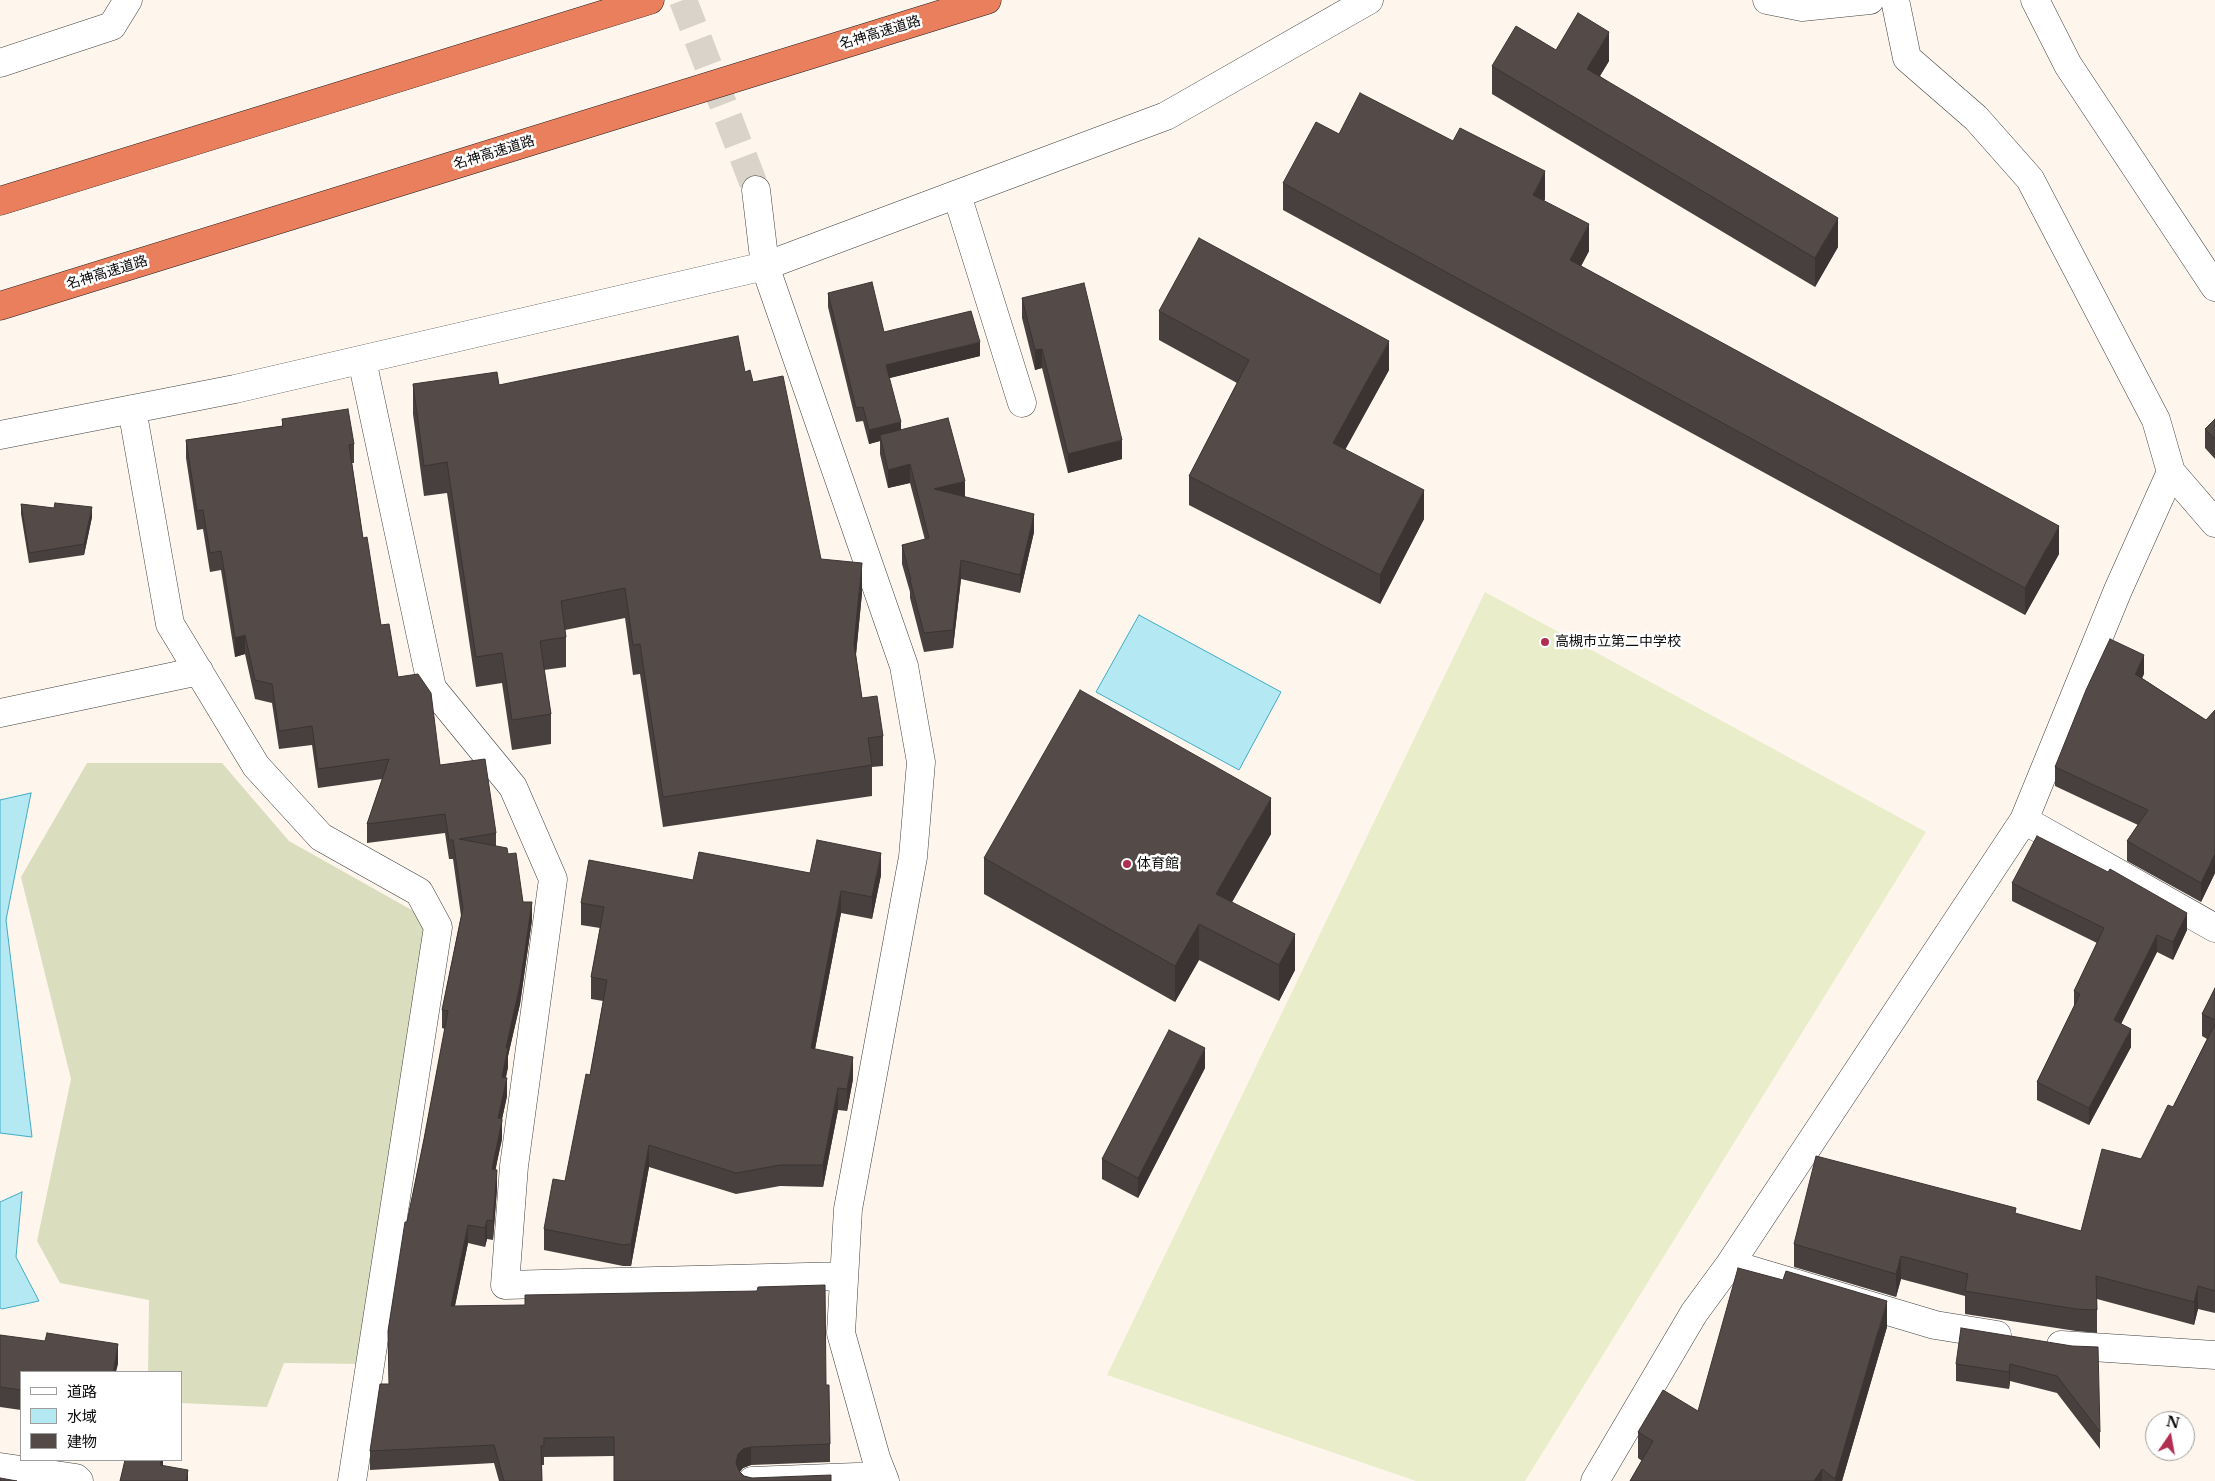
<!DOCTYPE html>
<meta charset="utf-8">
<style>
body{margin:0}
#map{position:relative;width:2215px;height:1481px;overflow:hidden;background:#fef6ec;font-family:"Libre Baskerville","Noto Sans JP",serif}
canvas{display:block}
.legend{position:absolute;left:20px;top:1371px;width:162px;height:90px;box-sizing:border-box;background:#fff;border:1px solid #9e9e9e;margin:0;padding:6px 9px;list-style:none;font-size:15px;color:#0c0c0c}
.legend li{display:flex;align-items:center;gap:10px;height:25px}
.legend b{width:25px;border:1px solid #9e9e9e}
.north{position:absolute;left:2145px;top:1411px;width:50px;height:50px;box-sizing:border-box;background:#fff;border:1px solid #9e9e9e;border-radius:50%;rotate:12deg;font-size:14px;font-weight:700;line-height:20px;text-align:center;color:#0c0c0c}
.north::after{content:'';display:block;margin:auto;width:18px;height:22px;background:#b22e51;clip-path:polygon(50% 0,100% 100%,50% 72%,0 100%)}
</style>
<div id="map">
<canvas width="2215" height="1481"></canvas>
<ul class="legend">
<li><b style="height:6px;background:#fff"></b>道路</li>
<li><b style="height:14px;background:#b4e8f2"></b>水域</li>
<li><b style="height:14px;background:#544b49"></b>建物</li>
</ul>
<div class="north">N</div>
</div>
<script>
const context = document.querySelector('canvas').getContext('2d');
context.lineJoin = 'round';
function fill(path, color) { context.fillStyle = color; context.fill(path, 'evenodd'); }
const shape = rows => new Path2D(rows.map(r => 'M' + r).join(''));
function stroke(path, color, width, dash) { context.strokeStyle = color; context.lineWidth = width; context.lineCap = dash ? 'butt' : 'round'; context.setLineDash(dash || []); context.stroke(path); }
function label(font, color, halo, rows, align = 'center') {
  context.font = font + ' "Libre Baskerville","Noto Sans JP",serif'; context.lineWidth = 5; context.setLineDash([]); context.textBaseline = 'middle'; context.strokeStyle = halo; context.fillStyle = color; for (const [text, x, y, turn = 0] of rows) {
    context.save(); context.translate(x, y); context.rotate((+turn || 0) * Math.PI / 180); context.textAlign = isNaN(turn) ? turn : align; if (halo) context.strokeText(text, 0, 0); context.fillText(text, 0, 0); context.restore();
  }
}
fill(shape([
 [87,763,222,763,289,841,426,918,363,1364,284,1363,267,1407,181,1403,181,1372,148,1372,149,1300,60,1283,37,1241,71,1079,21,877]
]), '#dadebf');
fill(shape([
 [1485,592,1926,832,1525,1481,1416,1481,1107,1375]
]), '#e9edca');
const water = shape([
 [1139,615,1281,692,1239,770,1096,692,1139,615],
 [31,793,6,920,32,1137,0,1133,0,800,31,793],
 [22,1192,16,1257,39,1301,2,1309,0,1308,0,1202,22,1192]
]);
fill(water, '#b4e8f2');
stroke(water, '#40acc4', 1);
stroke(shape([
 [683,0,756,190]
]), '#dad3ca', 28, [28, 14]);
const minor = shape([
 [1767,0,1802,7,1870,0],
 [2035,0,2068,65,2215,287],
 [0,63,112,26,128,0],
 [756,190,765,266,904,666,921,762,913,857,848,1209,841,1333,876,1458,885,1481],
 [957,195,1022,403],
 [362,360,432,688,513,787,553,879,514,1166,505,1285,844,1276],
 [132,409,170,624,256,766,321,837,419,892,438,927,352,1481],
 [0,435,235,389,765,266,1166,116,1369,0],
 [2171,472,2215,523],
 [0,713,199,671],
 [2024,820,2215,928],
 [1730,1264,1935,1325,1997,1335],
 [2061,1345,2215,1355],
 [0,1467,76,1478,79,1481],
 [752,1481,883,1476],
 [1595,1481,1694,1313,1730,1264,2024,820,2118,590,2171,472,2156,420,2030,179,1976,118,1907,58,1895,0]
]);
const highway = shape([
 [0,201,650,0],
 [0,306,987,0]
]);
stroke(minor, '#3f3f3f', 29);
stroke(highway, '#1d1d1d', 29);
stroke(minor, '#fff', 28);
stroke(highway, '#ea7f5d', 28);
fill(shape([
 [1556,50,1609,61,1600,76,1838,247,1815,287,1492,94,1492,66],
 [1339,134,1453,141,1545,199,1544,201,1589,251,1581,266,2059,554,2025,615,1283,210,1283,183],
 [828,293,884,332,980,356,889,378,901,430,965,497,1034,532,1020,593,961,579,953,648,924,652,910,598,910,592,902,564,902,545,925,540,910,483,888,488,880,454,880,441,869,444,863,421,856,422,828,307],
 [1022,298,1122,459,1068,473,1042,368,1035,370,1022,318],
 [1159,311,1389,370,1345,449,1424,519,1380,604,1189,505,1189,476,1237,383,1159,340],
 [745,372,753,382,821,559,862,593,856,655,862,698,883,736,883,766,872,767,872,796,663,827,640,674,633,675,625,618,565,630,566,637,566,667,544,670,551,714,551,744,512,750,502,683,476,687,447,493,424,496,413,414,413,384,499,385],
 [282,419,354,444,354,463,352,463,363,538,381,625,398,677,440,765,496,833,496,846,508,854,523,902,532,920,520,1004,508,1056,508,1067,506,1077,507,1096,502,1119,502,1140,495,1170,497,1189,493,1240,487,1239,485,1247,468,1243,455,1306,826,1385,830,1444,830,1462,751,1465,743,1468,740,1472,744,1476,752,1478,831,1481,614,1481,614,1456,544,1457,544,1465,542,1465,542,1481,499,1481,494,1463,370,1470,370,1451,389,1384,388,1331,407,1222,424,1139,445,1029,442,1028,442,1010,461,916,453,859,449,859,445,833,367,843,367,824,382,779,318,788,312,745,279,749,272,703,255,699,245,654,235,657,221,570,210,572,203,529,197,530,186,458,186,440,282,426],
 [2215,419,2215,459,2205,448,2205,429],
 [21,504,92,517,84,555,29,563,21,514],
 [2144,674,2142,678,2206,720,2215,710,2215,873,2201,902,2127,861,2127,841,2138,825,2055,786,2055,767],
 [1271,834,1232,902,1295,970,1279,1001,1199,960,1175,1002,984,894,984,858],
 [810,873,881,875,872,919,841,913,815,1049,853,1079,847,1111,838,1110,823,1187,780,1186,736,1194,649,1167,631,1266,623,1266,544,1250,544,1229,565,1181,590,1075,603,1001,591,999,591,977,600,928,581,925,581,903,693,880],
 [2012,883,2187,930,2173,960,2157,952,2121,1024,2131,1047,2089,1125,2037,1100,2037,1082,2074,1006,2074,991,2097,943,2012,901],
 [2215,988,2215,1313,2198,1309,2194,1325,2097,1299,2097,1333,2076,1331,1965,1314,1965,1296,1901,1279,1896,1297,1794,1267,1794,1244,2016,1214,2081,1231,2141,1159,2173,1107,2207,1039,2202,1036,2202,1014],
 [1205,1068,1138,1198,1102,1179,1102,1159],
 [1887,1327,1842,1481,1630,1481,1642,1461,1638,1458,1638,1432,1698,1411],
 [0,1335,118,1364,21,1372,21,1410,0,1407],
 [2072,1346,2100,1432,2100,1449,2057,1393,2010,1381,2009,1389,1956,1381,1956,1364]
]), '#48403f');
fill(shape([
 [1609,32,1609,61,1587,97,1587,69],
 [1545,171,1545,199,1533,222,1533,195],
 [1838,218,1838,247,1815,287,1815,258],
 [1589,224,1589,251,1570,287,1570,260],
 [1389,341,1389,370,1333,472,1333,443],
 [980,342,980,356,886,379,886,365],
 [1042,349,1042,368,1035,370,1035,350],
 [901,422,901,436,880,435,880,441,869,444,869,430],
 [1122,440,1122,459,1068,473,1068,454],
 [910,464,910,483,888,488,888,470],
 [965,481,965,500,934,489],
 [1424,490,1424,519,1380,604,1380,575],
 [92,507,92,517,84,555,84,544],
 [1034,514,1034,532,1020,593,1020,575],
 [2059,526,2059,554,2025,615,2025,588],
 [961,560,961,579,953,648,953,630],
 [862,563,862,593,854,674,854,644],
 [245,635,245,654,235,657,235,638],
 [2144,655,2144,674,2135,693,2135,674],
 [1271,798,1271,834,1216,930,1216,894],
 [881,853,881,875,872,919,872,897],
 [2215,854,2215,873,2201,902,2201,883],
 [841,891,841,913,811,1070,811,1048],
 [532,902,532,920,520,1004,508,1056,508,1067,502,1095,502,1077,506,1048],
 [2187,913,2187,930,2173,960,2173,942],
 [1199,924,1199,960,1175,1002,1175,966],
 [1295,934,1295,970,1279,1001,1279,965],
 [2157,935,2157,952,2114,1038,2114,1020],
 [2131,1029,2131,1047,2089,1125,2089,1108],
 [1205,1048,1205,1068,1138,1198,1138,1178],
 [853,1057,853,1079,847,1111,847,1089],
 [507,1078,507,1096,502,1119,502,1137,492,1188,492,1169,498,1118],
 [838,1088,838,1110,823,1187,823,1165],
 [649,1145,649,1167,631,1266,631,1244],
 [497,1170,497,1189,493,1240,493,1221],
 [487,1220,487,1239,485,1247,485,1228],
 [468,1225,468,1243,451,1324,451,1306],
 [1901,1256,1901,1279,1896,1297,1896,1274],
 [2198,1286,2198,1309,2194,1325,2194,1302],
 [1887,1301,1887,1327,1842,1481,1835,1481],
 [118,1344,118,1364,116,1372,113,1372],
 [2010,1364,2010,1381,2009,1389,2009,1372],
 [751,1447,751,1465,743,1468,738,1473,736,1463,738,1454,743,1449],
 [161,1460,163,1460,163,1469,160,1465],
 [1822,1469,1822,1481,1814,1481],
 [188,1470,188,1481,186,1481]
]), '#3b3433');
const building = shape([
 [1578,13,1609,32,1587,69,1838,218,1815,258,1492,66,1516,26,1556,50,1578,13],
 [1360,93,1453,141,1460,128,1545,171,1533,195,1589,224,1570,260,2059,526,2025,588,1283,183,1316,122,1339,134,1360,93],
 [1199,238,1389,341,1333,443,1424,490,1380,575,1189,476,1249,360,1159,311,1199,238],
 [872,282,884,332,971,311,980,342,886,365,901,422,869,430,863,407,856,408,828,293,872,282],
 [1084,283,1122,440,1068,454,1042,349,1035,350,1022,298,1084,283],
 [738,336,745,372,750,370,753,382,783,376,821,559,862,563,854,644,862,698,877,696,883,736,868,738,872,765,663,797,640,644,633,645,625,588,561,601,566,637,540,641,551,714,512,720,502,653,476,657,447,462,424,466,413,384,497,372,499,385,738,336],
 [348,409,354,444,349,445,363,538,367,537,381,625,389,624,398,677,418,674,431,693,440,765,485,759,496,833,459,839,507,848,508,854,516,853,523,902,532,902,520,985,506,1048,508,1048,502,1077,507,1078,498,1118,502,1119,502,1121,492,1169,497,1170,493,1221,487,1220,485,1228,468,1225,451,1306,525,1305,525,1295,757,1291,758,1287,825,1285,826,1385,829,1385,830,1444,751,1447,743,1449,738,1454,736,1463,739,1471,744,1476,752,1478,831,1475,831,1481,614,1481,614,1437,544,1438,544,1446,541,1446,542,1481,504,1481,494,1445,370,1451,380,1384,389,1384,388,1331,405,1222,407,1222,424,1139,448,1011,442,1010,463,908,453,840,449,840,445,814,367,824,389,759,318,769,312,726,279,731,272,684,255,680,245,635,235,638,221,551,210,553,203,510,197,511,186,440,283,426,282,419,348,409],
 [948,418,965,481,934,489,1034,514,1020,575,961,560,953,630,924,633,910,580,911,580,902,545,929,538,910,464,888,470,880,435,948,418],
 [2215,419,2215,439,2205,429,2215,419],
 [55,503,92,507,84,544,29,553,21,504,54,508,55,503],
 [2110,639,2144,655,2135,674,2206,720,2215,710,2215,854,2201,883,2127,841,2148,810,2055,767,2086,690,2110,639],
 [1080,690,1271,798,1216,894,1295,934,1279,965,1199,924,1175,966,984,858,1080,690],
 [2037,836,2108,872,2110,869,2187,913,2173,942,2157,935,2134,981,2114,1020,2131,1029,2089,1108,2037,1082,2080,994,2074,991,2104,928,2012,883,2037,836],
 [817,840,881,853,872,897,841,891,811,1048,853,1057,847,1089,838,1088,823,1165,780,1165,736,1173,649,1145,631,1244,623,1245,544,1229,553,1179,565,1181,586,1074,590,1075,607,980,591,977,604,907,581,903,589,860,693,880,699,852,810,873,817,840],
 [2215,988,2215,1020,2202,1014,2215,988],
 [2215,1024,2215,1291,2198,1286,2194,1302,2096,1276,2097,1310,2076,1309,1965,1291,1968,1274,1901,1256,1896,1274,1794,1244,1816,1156,2016,1208,2015,1213,2081,1231,2102,1149,2141,1159,2168,1105,2173,1107,2215,1024],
 [1169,1030,1205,1048,1138,1178,1102,1159,1169,1030],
 [1738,1268,1783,1280,1786,1271,1887,1301,1835,1479,1822,1469,1814,1481,1630,1481,1653,1441,1638,1432,1663,1390,1698,1411,1738,1268],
 [1961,1328,2072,1346,2098,1347,2100,1432,2057,1376,2010,1364,2009,1372,1956,1364,1961,1328],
 [47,1333,118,1344,113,1372,21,1372,21,1390,0,1387,0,1335,45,1341,47,1333],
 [125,1460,161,1460,160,1465,188,1470,186,1481,120,1481,125,1460],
 [0,1478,17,1481,0,1481,0,1478]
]);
fill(building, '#544b49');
stroke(building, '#3b3433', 1);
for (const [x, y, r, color] of [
 [1545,642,5,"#b22e51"],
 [1127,864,5,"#b22e51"]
]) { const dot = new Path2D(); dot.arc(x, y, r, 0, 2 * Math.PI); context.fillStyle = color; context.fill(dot); stroke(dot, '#fff', 2); }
label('14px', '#0c0c0c', '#fff', [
 ["名神高速道路",880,33,-17],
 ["名神高速道路",494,153,-17],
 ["名神高速道路",107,273,-17]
]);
label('14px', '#0c0c0c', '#fff', [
 ["高槻市立第二中学校",1555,642],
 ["体育館",1137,864]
], 'left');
</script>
